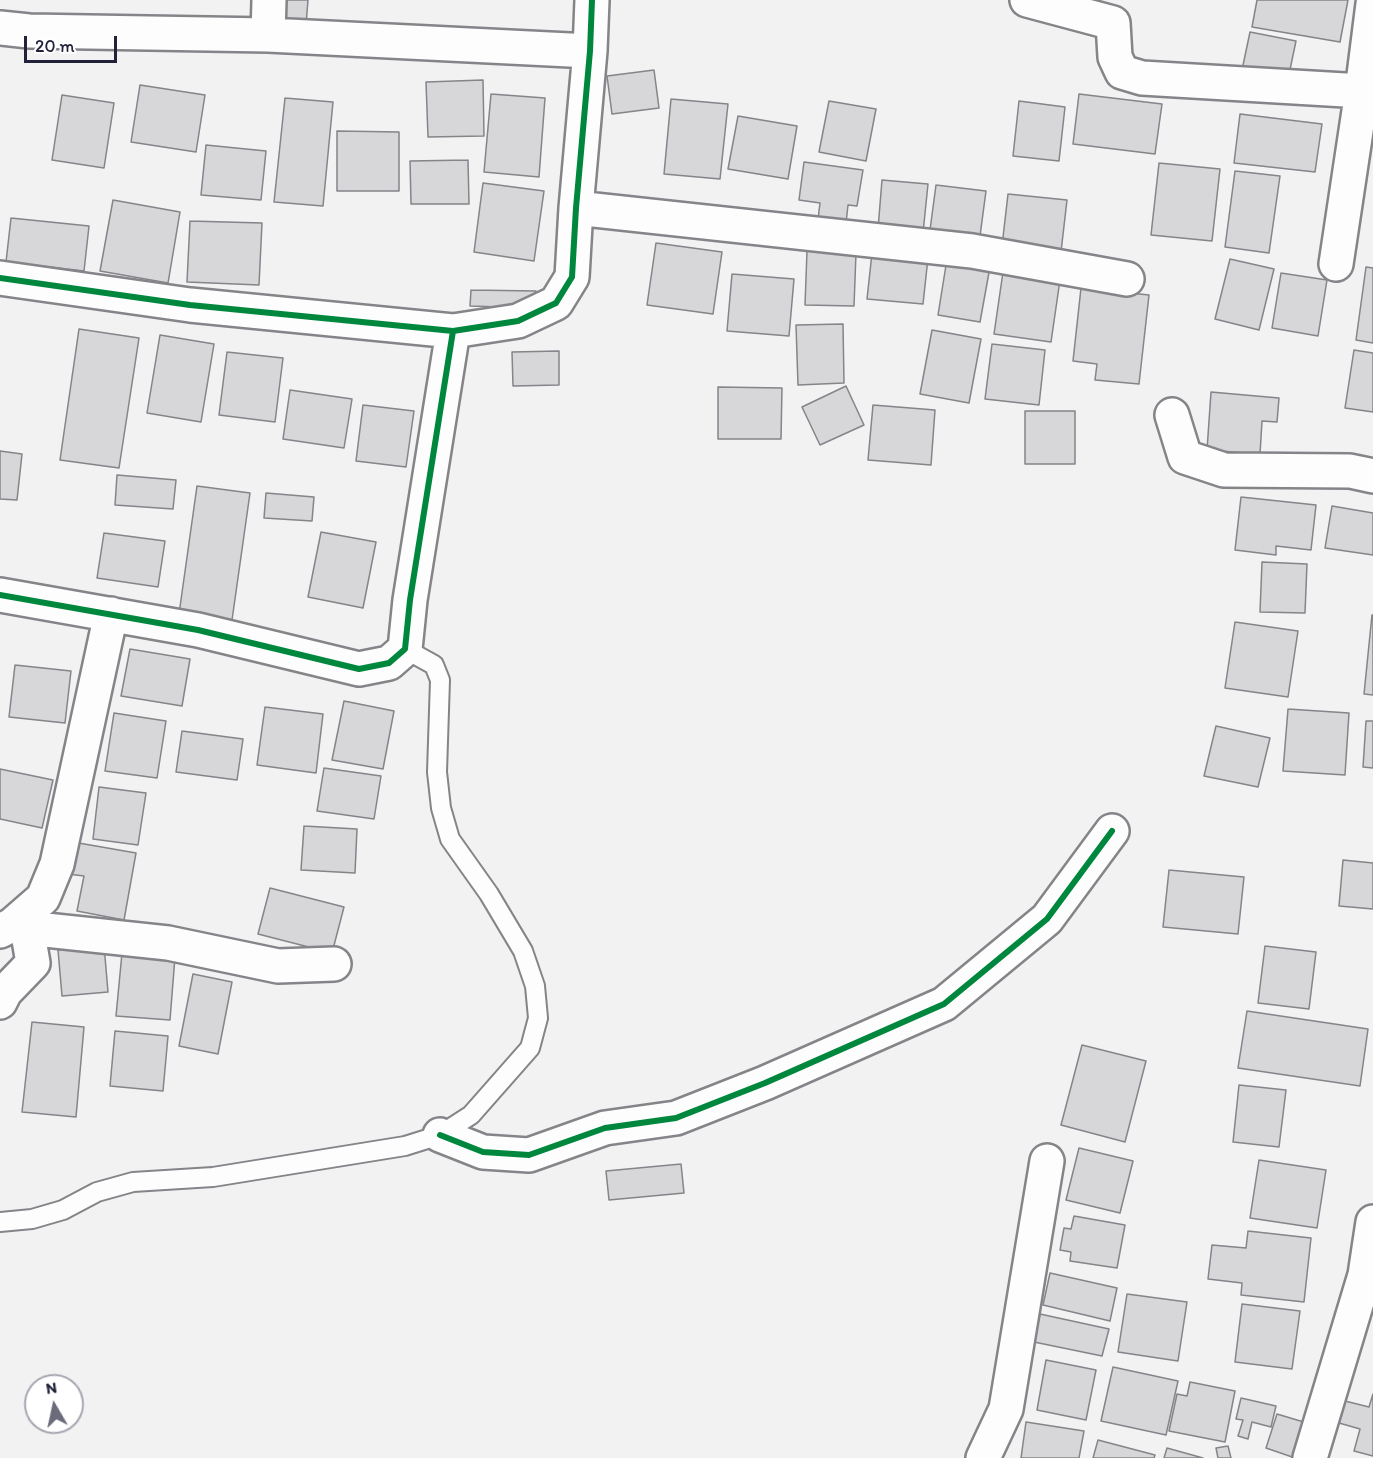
<!DOCTYPE html>
<style>
body{margin:0}
#map{position:relative;width:1373px;height:1458px;overflow:hidden;background:#f2f2f3;font-family:Itim,sans-serif}
canvas{display:block}
.north{position:absolute;left:24px;top:1374px;width:60px;height:60px;box-sizing:border-box;background:#fff;border:2px solid #a7a7b1;border-radius:50%;rotate:351deg;font-size:16px;font-weight:700;line-height:24px;text-align:center;color:#22223b}
.north::after{content:'';display:block;margin:auto;width:21px;height:27px;background:#6b6b7b;clip-path:polygon(50% 0,100% 100%,50% 72%,0 100%)}
.scale{position:absolute;left:24px;top:36px;width:93px;height:27px;box-sizing:border-box;border:3px solid #22223b;border-top:0;padding-left:8px;font-size:18px;line-height:21px;white-space:nowrap;color:#22223b;-webkit-text-stroke:4px #fff;paint-order:stroke}
</style>
<div id="map">
<canvas width="1373" height="1458"></canvas>
<div class="north">N</div>
<div class="scale">20 m</div>
</div>
<script>
const context = document.querySelector('canvas').getContext('2d');
context.lineJoin = 'round';
function fill(path, color) { context.fillStyle = color; context.fill(path, 'evenodd'); }
const shape = rows => new Path2D(rows.map(r => 'M' + r).join(''));
function stroke(path, color, width, dash) { context.strokeStyle = color; context.lineWidth = width; context.lineCap = dash ? 'butt' : 'round'; context.setLineDash(dash || []); context.stroke(path); }
const building = shape([
 [278,0,308,0,306,25,276,23,278,0],
 [1257,0,1348,0,1340,42,1252,27,1257,0],
 [1250,32,1296,41,1288,79,1242,70,1250,32],
 [654,70,659,108,612,114,607,76,654,70],
 [483,80,484,136,428,137,426,82,483,80],
 [140,85,205,95,196,152,131,142,140,85],
 [491,94,545,98,539,177,484,172,491,94],
 [1079,94,1162,104,1155,154,1073,144,1079,94],
 [62,95,114,103,104,168,52,160,62,95],
 [285,98,333,102,323,206,274,202,285,98],
 [671,99,728,104,720,179,664,174,671,99],
 [829,101,876,109,866,161,819,152,829,101],
 [1019,101,1065,107,1059,161,1013,156,1019,101],
 [1240,114,1322,124,1315,172,1234,163,1240,114],
 [738,116,797,126,788,179,728,169,738,116],
 [337,131,399,132,399,191,337,191,337,131],
 [206,145,266,151,261,200,201,195,206,145],
 [468,160,469,204,411,204,410,161,468,160],
 [804,162,863,170,857,206,848,205,846,223,818,219,820,203,799,200,804,162],
 [1159,163,1220,169,1212,241,1151,235,1159,163],
 [1235,171,1280,176,1269,253,1225,247,1235,171],
 [882,180,928,184,923,233,878,229,882,180],
 [483,183,544,191,534,261,474,252,483,183],
 [936,185,986,191,980,236,930,230,936,185],
 [1008,194,1067,200,1061,252,1002,246,1008,194],
 [113,200,180,212,168,283,100,271,113,200],
 [11,218,89,226,84,271,6,262,11,218],
 [190,221,262,223,259,285,187,282,190,221],
 [656,243,722,252,713,314,647,305,656,243],
 [807,251,856,253,854,306,805,305,807,251],
 [872,253,928,258,923,304,867,299,872,253],
 [947,259,990,267,980,322,938,315,947,259],
 [1230,259,1274,269,1259,330,1215,319,1230,259],
 [1366,267,1373,268,1373,343,1356,340,1366,267],
 [1003,272,1060,280,1051,342,994,334,1003,272],
 [1281,273,1327,280,1318,336,1272,328,1281,273],
 [732,274,794,279,789,336,727,331,732,274],
 [1081,288,1149,295,1139,384,1095,380,1097,364,1073,361,1081,288],
 [471,290,536,291,530,308,470,306,471,290],
 [843,324,844,383,798,385,796,325,843,324],
 [79,329,139,338,119,468,60,460,79,329],
 [932,330,981,339,969,403,920,394,932,330],
 [160,335,214,344,201,422,147,413,160,335],
 [992,344,1045,350,1039,405,985,399,992,344],
 [1354,350,1373,353,1373,412,1345,408,1354,350],
 [559,351,559,385,513,386,512,352,559,351],
 [227,352,283,358,275,422,219,415,227,352],
 [846,386,864,425,820,445,802,407,846,386],
 [718,387,782,388,781,439,718,439,718,387],
 [290,390,352,399,344,448,283,439,290,390],
 [1211,392,1279,398,1277,422,1262,421,1260,454,1207,450,1211,392],
 [363,405,414,411,406,467,356,461,363,405],
 [873,405,935,410,931,465,868,460,873,405],
 [1025,411,1075,411,1075,464,1025,464,1025,411],
 [0,451,22,454,17,500,0,499,0,451],
 [117,475,176,480,173,509,115,505,117,475],
 [197,486,250,493,232,620,179,614,197,486],
 [266,493,314,497,312,521,264,518,266,493],
 [1241,497,1316,505,1311,550,1276,546,1276,555,1235,550,1241,497],
 [1332,506,1373,513,1373,555,1325,548,1332,506],
 [321,532,376,542,363,608,308,597,321,532],
 [104,533,165,541,158,587,97,578,104,533],
 [1262,562,1307,564,1305,613,1260,612,1262,562],
 [1372,615,1373,615,1373,695,1364,694,1372,615],
 [1235,622,1298,631,1288,697,1225,688,1235,622],
 [130,649,190,659,182,706,121,696,130,649],
 [15,665,71,671,65,723,9,717,15,665],
 [344,701,394,711,383,769,332,760,344,701],
 [265,707,323,714,316,773,257,765,265,707],
 [1288,709,1349,713,1345,775,1283,771,1288,709],
 [114,713,166,721,157,778,105,771,114,713],
 [1366,721,1373,721,1373,768,1363,767,1366,721],
 [1216,726,1270,738,1258,787,1204,776,1216,726],
 [182,731,243,739,237,780,176,772,182,731],
 [324,768,381,776,374,819,317,811,324,768],
 [0,769,53,780,42,828,0,819,0,769],
 [99,787,146,793,138,845,93,839,99,787],
 [304,826,357,829,355,873,301,870,304,826],
 [73,842,136,853,124,920,77,911,84,876,68,874,73,842],
 [1343,860,1373,863,1373,909,1339,906,1343,860],
 [1169,870,1244,877,1238,934,1163,927,1169,870],
 [270,888,344,907,332,953,258,934,270,888],
 [104,945,108,992,62,996,58,950,104,945],
 [1265,946,1316,952,1309,1009,1258,1003,1265,946],
 [122,953,175,957,170,1020,116,1016,122,953],
 [193,974,232,982,218,1054,179,1046,193,974],
 [1247,1011,1368,1029,1360,1086,1238,1068,1247,1011],
 [32,1022,84,1027,76,1117,22,1112,32,1022],
 [115,1031,168,1036,163,1091,110,1086,115,1031],
 [1082,1045,1146,1061,1125,1142,1061,1125,1082,1045],
 [1239,1085,1286,1090,1279,1147,1233,1142,1239,1085],
 [1079,1148,1133,1161,1120,1213,1066,1200,1079,1148],
 [1259,1160,1326,1170,1317,1228,1250,1218,1259,1160],
 [681,1164,684,1193,609,1200,606,1171,681,1164],
 [1074,1216,1125,1225,1117,1268,1070,1261,1071,1252,1060,1250,1064,1228,1071,1229,1074,1216],
 [1248,1231,1311,1238,1304,1302,1241,1295,1242,1283,1208,1279,1212,1245,1246,1248,1248,1231],
 [1050,1273,1117,1288,1110,1321,1043,1305,1050,1273],
 [1127,1294,1187,1302,1178,1361,1118,1352,1127,1294],
 [1242,1304,1300,1311,1292,1369,1235,1362,1242,1304],
 [1040,1314,1109,1329,1102,1356,1034,1342,1040,1314],
 [1046,1360,1096,1370,1086,1420,1037,1410,1046,1360],
 [1113,1367,1178,1381,1166,1435,1101,1421,1113,1367],
 [1190,1382,1235,1391,1225,1442,1169,1431,1177,1394,1187,1396,1190,1382],
 [1373,1394,1373,1456,1354,1451,1360,1429,1339,1423,1345,1401,1369,1407,1373,1394],
 [1241,1398,1276,1406,1271,1427,1252,1422,1248,1439,1238,1436,1243,1420,1236,1419,1241,1398],
 [1277,1414,1307,1423,1295,1458,1266,1448,1277,1414],
 [1026,1422,1084,1431,1079,1458,1021,1458,1026,1422],
 [1098,1440,1155,1455,1154,1458,1093,1458,1098,1440],
 [1228,1446,1231,1458,1218,1458,1216,1448,1228,1446],
 [1167,1448,1203,1458,1164,1458,1167,1448]
]);
fill(building, '#d7d7d9');
stroke(building, '#848489', 1.5);
const lane = shape([
 [0,1222,32,1219,63,1210,97,1192,133,1182,213,1177,405,1146,440,1135,471,1115,530,1048,538,1018,535,986,523,951,489,894,450,839,441,808,437,772,440,680,434,665,405,649]
]);
const street = shape([
 [1027,0,1113,23,1115,57,1122,72,1142,78,1362,91,1336,264],
 [0,28,29,31,268,35,590,51],
 [268,35,269,0],
 [1362,91,1373,4],
 [576,208,972,251,1127,279],
 [0,278,190,305,453,331,518,321,556,303,572,277,576,208,590,51,592,0],
 [1172,415,1185,457,1224,470,1350,471,1373,476],
 [0,595,198,630,359,669,389,663,405,649,410,600,453,331],
 [0,931,12,925,43,898,57,864,111,614],
 [0,1002,5,992,33,963,27,928,168,943,278,966,334,964],
 [440,1135,483,1152,529,1155,605,1128,676,1118,765,1083,944,1004,1047,919,1112,831],
 [983,1458,1006,1409,1047,1161],
 [1310,1458,1365,1275,1373,1222]
]);
stroke(lane, '#848489', 22);
stroke(street, '#848489', 38);
stroke(lane, '#fdfdfd', 18);
stroke(street, '#fdfdfd', 33);
stroke(shape([
 [0,278,190,305,453,331,518,321,556,303,572,277,576,208,590,51,592,0],
 [0,595,198,630,359,669,389,663,405,649,410,600,453,331],
 [440,1135,483,1152,529,1155,605,1128,676,1118,765,1083,944,1004,1047,919,1112,831]
]), '#00873e', 6);
</script>
